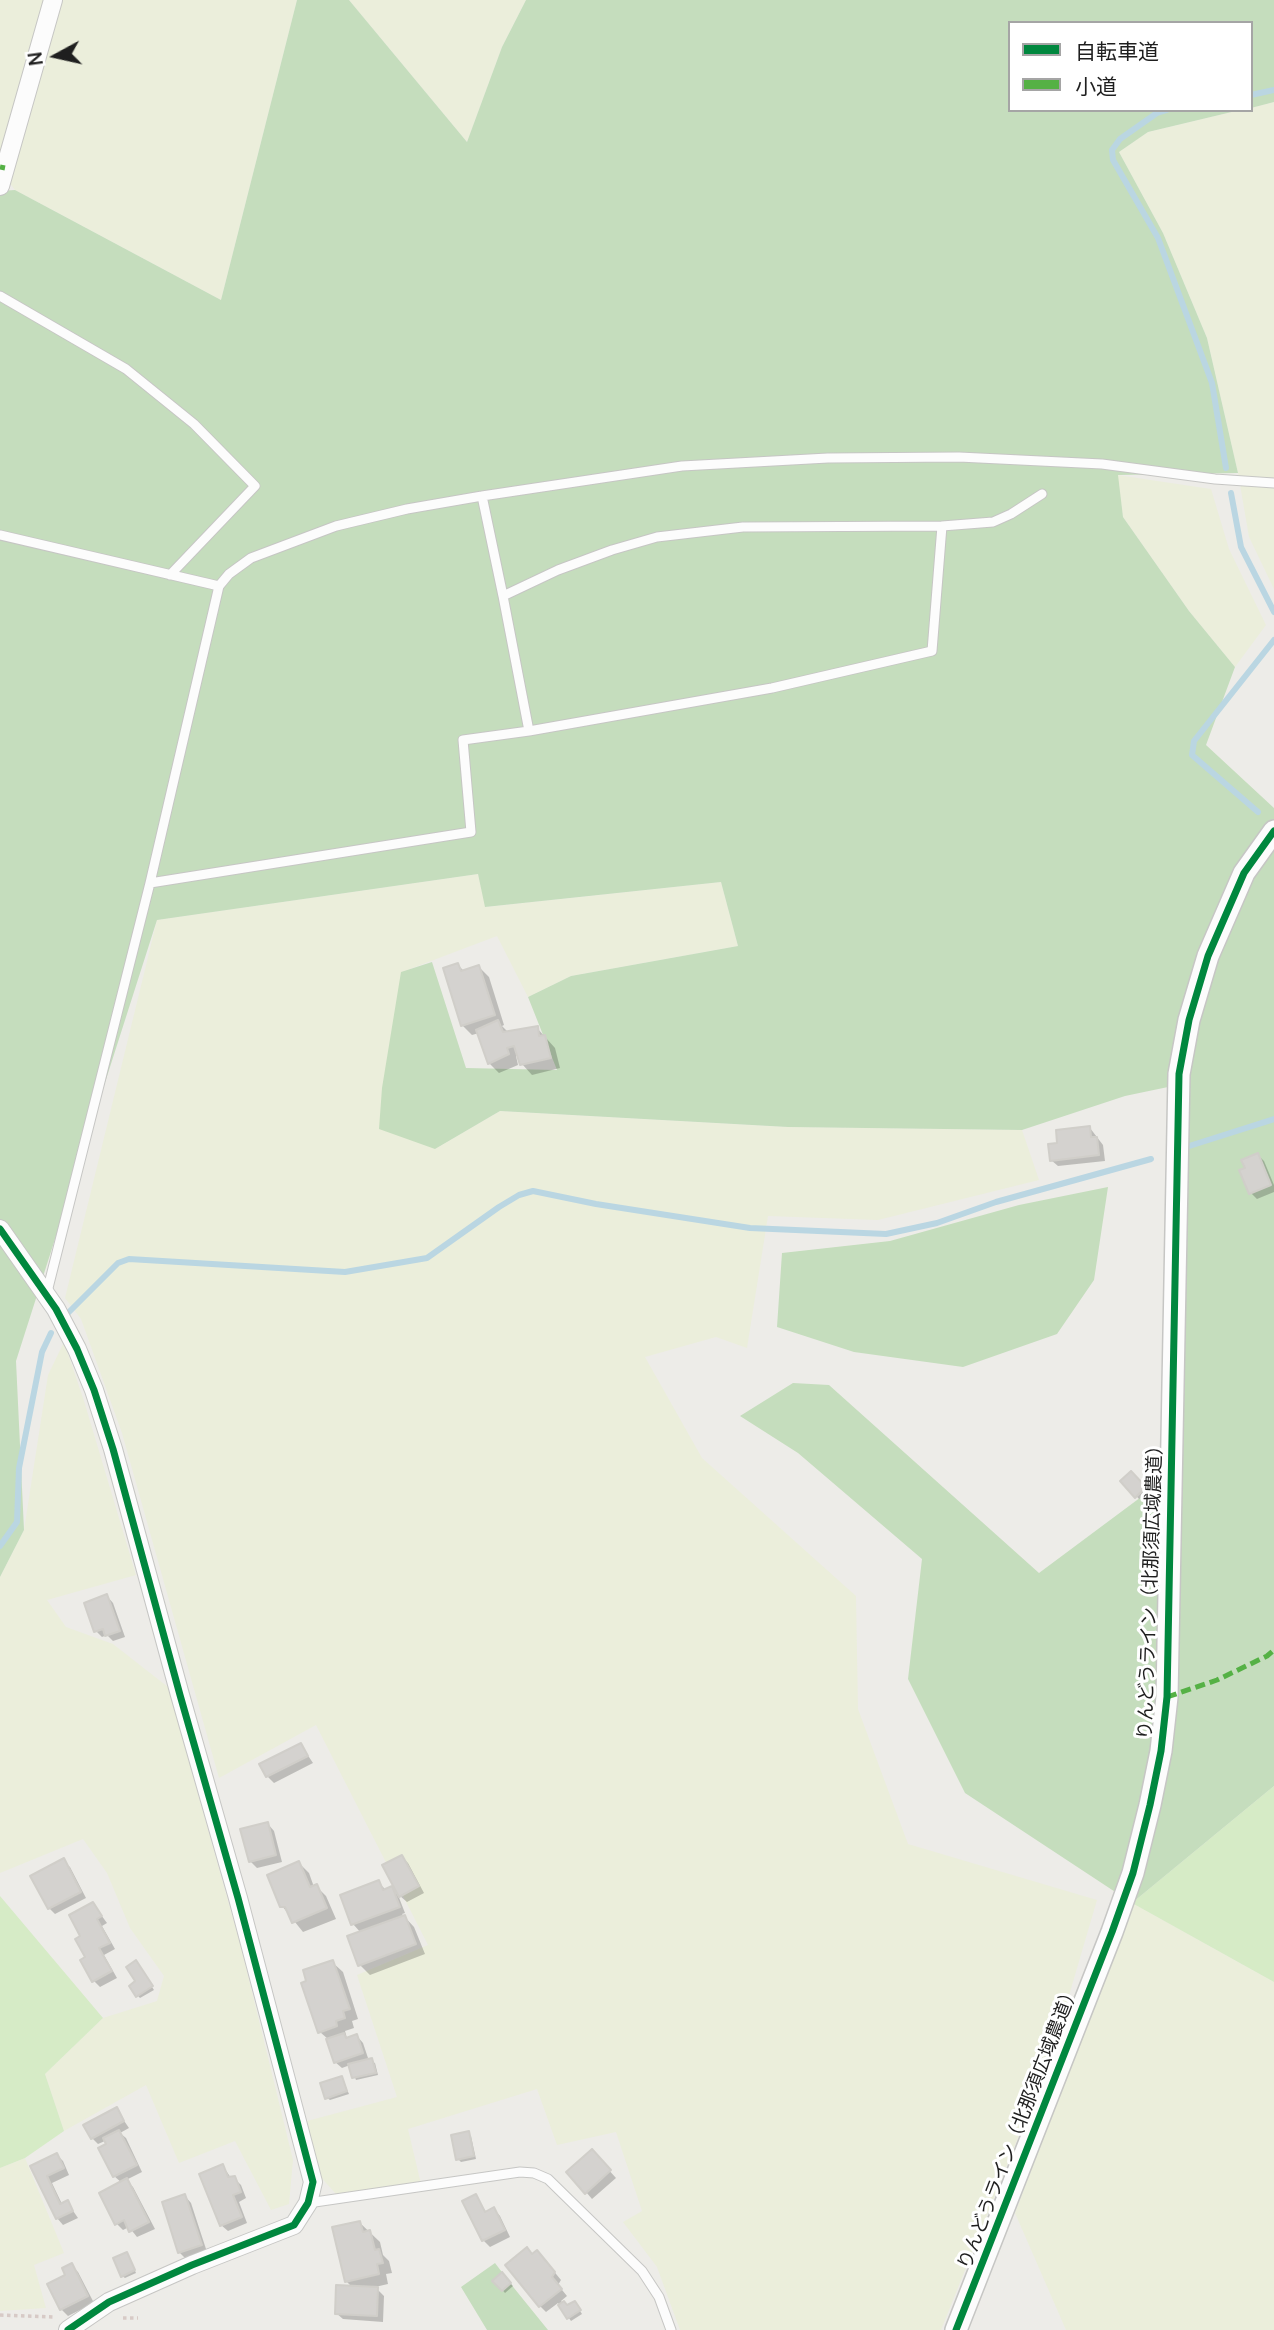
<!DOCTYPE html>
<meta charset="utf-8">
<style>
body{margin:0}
#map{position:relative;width:1274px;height:2330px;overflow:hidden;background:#edece8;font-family:Manrope,"Noto Sans JP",sans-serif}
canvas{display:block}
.legend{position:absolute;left:1008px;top:21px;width:245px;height:91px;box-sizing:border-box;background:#fff;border:2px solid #a5a5a5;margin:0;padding:9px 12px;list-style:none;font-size:21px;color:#1f1f1f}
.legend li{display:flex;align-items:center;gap:14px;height:35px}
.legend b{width:35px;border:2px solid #a5a5a5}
.north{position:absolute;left:21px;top:21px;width:70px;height:70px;-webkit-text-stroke:5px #fff;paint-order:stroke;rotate:262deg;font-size:19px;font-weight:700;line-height:28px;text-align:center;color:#1f1f1f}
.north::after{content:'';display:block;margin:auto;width:24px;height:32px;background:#1f1f1f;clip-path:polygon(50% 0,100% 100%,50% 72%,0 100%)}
</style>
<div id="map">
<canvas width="1274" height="2330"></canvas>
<ul class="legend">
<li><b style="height:9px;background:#00873e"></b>自転車道</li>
<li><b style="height:9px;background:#55b145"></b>小道</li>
</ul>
<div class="north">N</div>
</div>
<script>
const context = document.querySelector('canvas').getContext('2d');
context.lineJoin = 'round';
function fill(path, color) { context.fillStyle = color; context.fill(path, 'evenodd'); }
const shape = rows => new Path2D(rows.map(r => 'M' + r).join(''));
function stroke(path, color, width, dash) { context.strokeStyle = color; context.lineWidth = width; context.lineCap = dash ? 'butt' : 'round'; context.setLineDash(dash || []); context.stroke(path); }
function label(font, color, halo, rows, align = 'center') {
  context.font = font + ' Manrope,"Noto Sans JP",sans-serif'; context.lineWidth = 6; context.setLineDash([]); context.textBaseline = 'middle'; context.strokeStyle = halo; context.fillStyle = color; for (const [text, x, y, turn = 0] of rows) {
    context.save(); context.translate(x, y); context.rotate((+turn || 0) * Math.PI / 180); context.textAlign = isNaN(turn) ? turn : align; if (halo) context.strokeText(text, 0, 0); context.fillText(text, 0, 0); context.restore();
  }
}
fill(shape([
 [0,0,297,0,221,300,15,190,0,170],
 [349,0,526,0,502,47,467,142],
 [1274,102,1274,589,1249,537,1238,473,1207,338,1163,233,1119,152,1148,132,1240,110,1251,110,1251,108],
 [1117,475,1211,489,1229,549,1266,625,1235,667,1189,611,1123,517],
 [478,874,486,907,721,882,738,946,571,976,528,997,497,936,402,972,435,1149,500,1111,788,1127,1022,1130,1039,1180,878,1220,768,1216,747,1348,716,1337,645,1357,702,1458,856,1596,858,1709,908,1844,1097,1900,1053,2050,941,2330,680,2330,657,2267,623,2222,642,2211,616,2132,557,2145,537,2089,408,2129,421,2184,336,2194,318,2174,307,2121,397,2097,357,1975,428,1945,316,1725,219,1778,122,1433,81,1319,65,1298,157,920],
 [64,1342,84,1401,136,1575,47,1600,66,1627,113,1644,168,1687,241,1947,293,2160,289,2204,271,2210,235,2141,179,2163,146,2085,64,2131,45,2074,103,2018,157,2001,164,1976,130,1928,107,1873,83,1839,0,1873,0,1577,24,1530,48,1375],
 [1132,1903,1274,1982,1274,2330,1066,2330,1015,2213],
 [25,2158,64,2253,34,2265,46,2308,0,2311,0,2168]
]), '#ebeedb');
fill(shape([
 [1274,1786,1274,1982,1132,1903],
 [0,1896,103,2018,45,2074,64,2131,25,2158,0,2168]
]), '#d6ebc6');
fill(shape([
 [297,0,349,0,467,142,502,47,526,0,1274,0,1274,102,1251,108,1251,23,1010,23,1010,110,1240,110,1148,132,1119,152,1163,233,1207,338,1238,473,1118,475,1123,517,1189,611,1235,667,1206,745,1274,808,1274,1786,1132,1903,965,1793,908,1679,922,1559,798,1453,740,1416,793,1383,829,1385,1039,1573,1180,1468,1168,1087,1125,1096,1022,1130,788,1127,500,1111,435,1149,379,1129,382,1088,401,972,432,962,466,1068,557,1070,528,997,571,976,738,946,721,882,485,907,478,874,157,920,16,1361,24,1530,0,1577,0,191,15,190,221,300],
 [1108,1187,1094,1280,1057,1334,963,1367,854,1352,777,1327,782,1253,890,1241,1019,1205],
 [495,2263,514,2288,548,2330,487,2330,461,2287]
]), '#c5ddbd');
fill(shape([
 [458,965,465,972,479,967,489,977,504,1025,502,1026,508,1032,537,1028,555,1048,560,1068,532,1075,522,1064,519,1055,516,1056,518,1065,499,1073,489,1063,479,1033,472,1035,462,1025],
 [1090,1128,1103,1145,1105,1161,1058,1166,1051,1160,1059,1144],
 [1258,1155,1264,1161,1274,1185,1274,1192,1257,1199,1251,1193],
 [1131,1473,1147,1491,1139,1499,1122,1481],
 [107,1596,113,1603,125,1637,113,1641,107,1635,102,1637,96,1631],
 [301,1745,313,1763,274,1783,267,1776],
 [268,1824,274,1831,282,1862,257,1868,250,1861],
 [402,1857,408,1863,424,1893,407,1902,400,1896],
 [63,1861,70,1867,86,1898,55,1914,49,1908],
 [299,1863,309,1873,314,1887,316,1886,326,1896,336,1919,303,1932,282,1906],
 [378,1882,386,1890,391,1888,398,1895,405,1913,402,1914,414,1927,425,1954,370,1975,360,1965,361,1933,353,1924],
 [93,1904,107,1923,102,1926,115,1949,104,1955,117,1978,100,1987,94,1981,82,1936],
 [332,1962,343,1972,358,2019,352,2021,354,2028,345,2031,347,2038,357,2036,363,2043,369,2061,375,2063,378,2075,356,2080,350,2065,342,2068,335,2062,329,2040,320,2032],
 [138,1965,154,1990,140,1998,138,1996],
 [342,2078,349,2094,330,2100,327,2098],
 [116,2109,129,2128,120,2133,126,2138,142,2172,126,2180,133,2187,155,2229,137,2237,129,2227,123,2230,117,2224,122,2183,114,2176,108,2145,105,2141,98,2144,92,2138],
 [468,2133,471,2136,476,2159,461,2162,458,2159],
 [57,2155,63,2161,69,2175,52,2183,62,2204,67,2202,78,2218,63,2225,57,2218,33,2167],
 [598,2158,616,2178,592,2199,586,2192],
 [223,2166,231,2178,234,2178,241,2185,246,2198,239,2202,247,2223,228,2231,221,2225],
 [185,2196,191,2203,207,2252,186,2259,179,2252],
 [476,2197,487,2213,494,2209,500,2216,510,2237,490,2247,483,2240],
 [359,2222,380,2242,383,2255,389,2261,392,2273,386,2274,388,2284,375,2287,384,2296,383,2322,343,2319,336,2313,353,2288,346,2281],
 [533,2255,543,2258,561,2280,558,2285,567,2296,561,2301,567,2307,577,2306,582,2314,571,2321,558,2303,546,2312,540,2306],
 [129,2257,136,2273,125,2278,122,2276],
 [72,2266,78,2272,94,2303,68,2316,61,2309,49,2285,68,2276],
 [502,2274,513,2286,505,2293,495,2281]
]), '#0003');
stroke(shape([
 [1251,95,1274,90],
 [1167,110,1157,113,1120,139,1112,150,1113,160,1158,238,1212,383,1226,468],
 [1231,493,1241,547,1274,612],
 [1258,812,1192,755,1194,741,1274,640],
 [1183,1148,1274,1119],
 [67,1314,118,1263,129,1259,345,1272,427,1258,499,1207,519,1195,533,1191,596,1204,750,1228,886,1234,937,1223,996,1202,1151,1159],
 [0,1546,17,1522,19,1468,42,1352,51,1333]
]), '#bad6e2', 6);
const building = shape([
 [458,963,461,971,479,965,495,1015,461,1026,443,968,458,963],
 [498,1020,503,1032,538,1026,539,1036,545,1035,551,1058,520,1065,514,1046,507,1048,509,1054,488,1064,476,1030,498,1020],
 [1090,1126,1091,1137,1097,1137,1099,1155,1050,1161,1048,1144,1057,1143,1056,1130,1090,1126],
 [1258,1153,1271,1185,1249,1194,1239,1170,1245,1168,1241,1160,1258,1153],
 [1131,1471,1146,1487,1135,1498,1120,1481,1131,1471],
 [107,1594,120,1631,105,1636,103,1629,94,1632,84,1603,107,1594],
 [301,1743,308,1756,266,1777,259,1764,301,1743],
 [268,1822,276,1855,249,1862,240,1829,268,1822],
 [402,1855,419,1886,399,1897,382,1865,402,1855],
 [64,1858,81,1892,48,1909,30,1876,64,1858],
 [299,1861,310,1887,317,1884,327,1908,292,1923,285,1907,280,1907,267,1875,299,1861],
 [379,1880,383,1890,392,1886,400,1907,351,1925,340,1895,379,1880],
 [93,1902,102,1916,97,1919,110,1943,99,1948,112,1971,92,1982,80,1960,85,1957,75,1939,80,1936,69,1915,93,1902],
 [405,1915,416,1944,358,1966,347,1936,405,1915],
 [136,1960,153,1986,136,1997,129,1986,135,1981,126,1967,136,1960],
 [333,1960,350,2009,343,2011,345,2018,336,2021,337,2026,318,2033,301,1983,306,1981,303,1970,333,1960],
 [344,2033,346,2038,357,2034,363,2053,334,2063,326,2039,344,2033],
 [372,2058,376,2073,352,2078,348,2064,372,2058],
 [342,2076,347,2091,325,2099,320,2083,342,2076],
 [117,2107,124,2121,91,2139,83,2125,117,2107],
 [119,2130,137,2165,113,2177,98,2148,106,2144,103,2138,119,2130],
 [469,2131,474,2156,456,2160,451,2135,469,2131],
 [592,2149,611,2170,585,2194,566,2172,592,2149],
 [57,2153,64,2168,47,2176,60,2204,68,2200,73,2211,56,2219,30,2166,57,2153],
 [223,2164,228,2177,235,2176,241,2192,233,2195,242,2217,220,2226,199,2174,223,2164],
 [127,2178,149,2222,129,2232,124,2220,115,2225,99,2193,127,2178],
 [185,2194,202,2245,178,2253,162,2202,185,2194],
 [476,2194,485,2212,494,2207,505,2230,482,2241,462,2201,476,2194],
 [360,2221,363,2232,370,2230,375,2250,379,2249,383,2263,377,2264,379,2274,345,2282,332,2227,360,2221],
 [527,2247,532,2254,537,2250,555,2272,552,2277,562,2289,539,2307,505,2265,527,2247],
 [127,2252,135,2270,121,2277,113,2258,127,2252],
 [72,2263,88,2296,60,2310,47,2284,65,2275,62,2268,72,2263],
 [502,2272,511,2283,502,2291,492,2281,502,2272],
 [336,2285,378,2287,377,2316,335,2314,336,2285],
 [564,2301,567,2305,575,2301,581,2310,567,2319,558,2305,564,2301]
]);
fill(building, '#d4d2cf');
stroke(building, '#d0cec9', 2);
const service = shape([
 [0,296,126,369,194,424,255,486,170,575],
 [482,496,503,596],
 [942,526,932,651,772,688,529,731,503,596,558,570,612,550,657,537,743,527,942,526],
 [942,526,993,522,1011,514,1042,494],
 [0,535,219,586,229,574,251,558,336,526,407,509,482,496,682,466,828,458,959,457,1102,464,1215,479,1274,483],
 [150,883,471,832,463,740,529,731],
 [47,1292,150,883,219,586],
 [308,2203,520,2172,534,2173,548,2179,642,2271,659,2297,671,2330]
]);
const minor = shape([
 [0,186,53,0],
 [0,1229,56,1309,77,1349,94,1390,113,1449,180,1695,238,1898,313,2182,308,2203,294,2225,192,2265,109,2302,68,2330]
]);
const tertiary = shape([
 [956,2330,1112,1932,1133,1873,1150,1805,1161,1751,1167,1697,1179,1074,1189,1020,1208,956,1244,873,1274,831]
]);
stroke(service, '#c6c6c4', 11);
stroke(minor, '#c6c6c4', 20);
stroke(tertiary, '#c6c6c4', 24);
stroke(shape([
 [0,2315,55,2317],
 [123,2318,138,2318]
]), '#d7cac6', 3.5, [3.5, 3.5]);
stroke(service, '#fcfcfc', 9);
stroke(minor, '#fcfcfc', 18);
stroke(tertiary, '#fcfcfc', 21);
stroke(shape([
 [0,167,5,168],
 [1167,1697,1217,1680,1267,1656,1274,1650]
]), '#55b145', 5, [10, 5]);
stroke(shape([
 [0,1229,56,1309,77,1349,94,1390,113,1449,180,1695,238,1898,313,2182,308,2203,294,2225,192,2265,109,2302,68,2330],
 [956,2330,1112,1932,1133,1873,1150,1805,1161,1751,1167,1697,1179,1074,1189,1020,1208,956,1244,873,1274,831]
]), '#00873e', 7);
label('19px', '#1f1f1f', '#fff', [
 ["りんどうライン（北那須広域農道）",1151,1588,-88],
 ["りんどうライン（北那須広域農道）",1019,2127,-69]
]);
</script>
